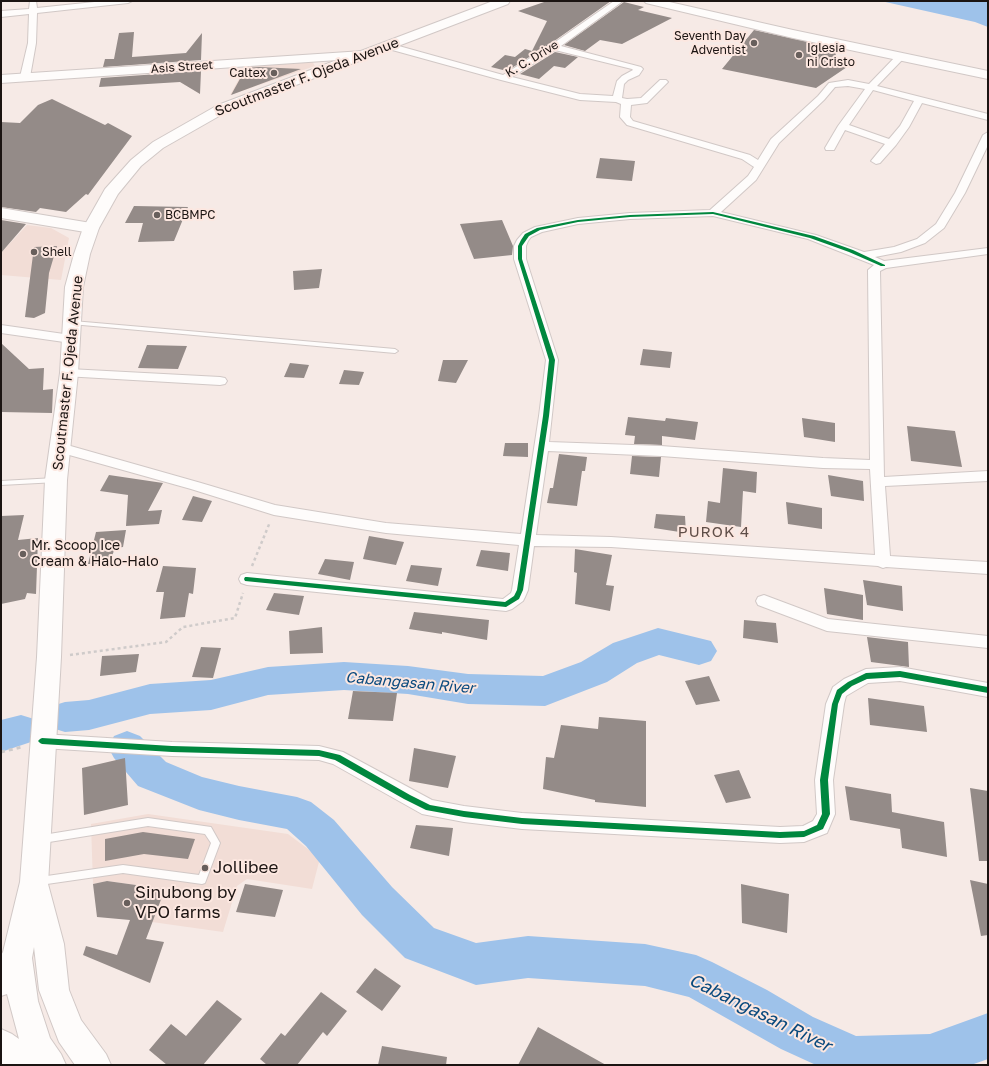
<!DOCTYPE html>
<style>
body{margin:0}
#map{position:relative;width:989px;height:1066px;overflow:hidden;background:#f6eae6;font-family:"Golos Text",sans-serif}
canvas{display:block}
.frame{position:absolute;inset:0;border:2px solid #1b1412;pointer-events:none}
</style>
<div id="map">
<canvas width="989" height="1066"></canvas>
<div class="frame"></div>
</div>
<script>
const context = document.querySelector('canvas').getContext('2d');
context.lineJoin = 'round';
function fill(path, color) { context.fillStyle = color; context.fill(path, 'evenodd'); }
const shape = rows => new Path2D(rows.map(r => 'M' + r).join(''));
function stroke(path, color, width, dash) { context.strokeStyle = color; context.lineWidth = width; context.lineCap = dash ? 'butt' : 'round'; context.setLineDash(dash || []); context.stroke(path); }
function label(font, color, halo, rows, align = 'center') {
  context.font = font + ' "Golos Text",sans-serif'; context.lineWidth = 4; context.setLineDash([]); context.textBaseline = 'middle'; context.strokeStyle = halo; context.fillStyle = color; for (const [text, x, y, turn = 0] of rows) {
    context.save(); context.translate(x, y); context.rotate((+turn || 0) * Math.PI / 180); context.textAlign = isNaN(turn) ? turn : align; if (halo) context.strokeText(text, 0, 0); context.fillText(text, 0, 0); context.restore();
  }
}
fill(shape([
 [312,61,315,66,230,95,246,66],
 [27,225,51,228,69,238,61,280,1,275,1,253],
 [148,814,288,834,320,858,312,889,247,879,237,886,223,932,152,922,165,889,107,881,93,884,91,824]
]), '#f2ddd6');
fill(shape([
 [881,1,988,1,988,27,975,22]
]), '#9ec2ea');
fill(shape([
 [658,628,711,641,717,651,711,661,699,665,659,655,637,663,607,682,545,706,468,704,408,694,344,690,268,695,211,710,150,714,89,730,65,732,52,728,46,717,52,706,65,702,89,700,150,684,211,680,268,667,344,662,408,666,468,674,543,676,581,662,613,643,658,628],
 [21,715,34,719,40,730,34,741,1,752,1,720,21,715],
 [127,731,140,736,166,762,202,777,239,786,297,797,311,802,334,820,392,887,434,928,476,943,528,936,645,944,696,955,712,962,767,990,813,1017,856,1036,930,1034,988,1013,988,1059,971,1065,816,1065,781,1049,689,997,645,986,528,978,476,985,405,958,362,915,306,846,287,829,239,820,199,810,138,786,114,758,108,747,114,736,127,731]
]), '#9ec2ea');
fill(shape([
 [547,1,611,1,550,44,507,71,491,67,505,55,515,57,525,49,532,51,547,21,518,11],
 [624,2,644,7,638,10,672,18,622,44,600,40,585,51,564,45],
 [754,30,840,49,829,63,847,67,816,88,722,69],
 [134,32,132,57,186,53,202,33,201,60,103,67,105,59,114,59,119,33],
 [555,52,578,57,565,68,554,66,539,79,520,74],
 [259,67,301,69,231,95,246,68],
 [201,71,200,94,180,82,99,87,101,78],
 [52,99,105,125,108,123,132,136,88,195,86,194,66,212,40,208,36,212,1,207,1,122,20,123,38,105],
 [600,158,635,161,632,181,596,178],
 [134,206,188,207,174,241,138,242,143,223,125,223],
 [1,220,26,224,1,253],
 [502,220,513,246,512,255,474,259,460,224],
 [57,246,49,273,45,313,34,318,25,317,34,247],
 [322,269,319,288,294,290,293,271],
 [1,343,29,369,44,368,43,390,53,389,52,413,1,412],
 [147,345,187,346,178,369,138,368],
 [643,349,672,352,670,368,640,365],
 [443,360,468,360,456,383,438,381],
 [290,363,309,365,304,378,284,377],
 [344,370,364,372,359,385,339,384],
 [628,417,665,421,666,418,698,422,695,440,662,436,662,445,634,444,635,436,625,435],
 [802,418,835,423,835,442,804,437],
 [907,426,955,431,962,467,911,461],
 [505,443,528,443,528,457,503,456],
 [559,454,587,457,585,471,582,471,577,506,547,503,550,488,553,488],
 [632,456,661,457,659,477,630,474],
 [723,468,757,472,756,493,743,491,741,527,706,522,708,501,720,503],
 [109,475,163,483,148,511,162,510,159,524,126,526,128,495,100,491],
 [828,475,863,481,864,501,831,496],
 [193,496,212,501,202,522,182,520],
 [786,502,822,508,822,529,788,524],
 [656,514,685,516,686,533,654,528],
 [24,515,18,540,38,538,36,594,27,593,25,599,1,604,1,516],
 [126,530,123,547,115,548,109,564,88,564,96,532],
 [369,536,404,542,396,565,363,559],
 [575,549,612,555,606,585,614,586,610,611,575,604,577,573,574,572],
 [481,550,510,553,508,571,476,566],
 [325,559,354,562,350,580,318,574],
 [411,565,442,568,438,586,406,581],
 [163,566,196,568,193,594,189,593,185,617,160,619,164,592,156,592],
 [863,580,902,586,903,611,867,605],
 [824,588,863,595,863,620,827,614],
 [274,593,304,596,299,615,266,610],
 [414,612,489,620,487,640,442,632,442,634,409,629],
 [744,620,776,623,778,643,743,638],
 [322,627,323,653,290,654,289,631],
 [867,637,908,642,909,667,871,662],
 [201,647,221,648,213,678,192,677],
 [139,654,136,672,100,676,102,656],
 [709,676,720,701,696,705,685,681],
 [353,691,397,693,393,721,348,719],
 [868,698,924,706,927,732,870,725],
 [599,717,646,721,646,807,595,802,595,800,543,789,546,757,554,758,561,725,598,729],
 [414,748,456,756,448,788,409,781],
 [125,758,128,805,84,815,82,768],
 [739,770,751,798,726,803,714,775],
 [845,786,891,794,892,812,944,822,947,857,902,848,900,829,850,820],
 [970,788,988,791,988,861,979,861],
 [416,825,453,828,449,856,410,848],
 [143,832,195,839,188,859,144,854,105,861,105,839],
 [970,880,988,884,988,935,981,936],
 [107,881,165,889,146,939,164,942,150,983,83,955,86,946,117,955,130,920,97,917,93,884],
 [245,884,283,890,275,917,236,912],
 [741,884,789,894,787,933,742,923],
 [375,968,401,986,382,1011,356,992],
 [321,992,347,1011,327,1036,323,1032,297,1065,267,1065,260,1059,281,1033,285,1036],
 [217,1000,242,1019,203,1065,167,1065,149,1050,171,1024,186,1036],
 [538,1027,606,1065,518,1065],
 [382,1046,447,1057,446,1065,378,1065]
]), '#948b88');
const service = shape([
 [73,321,395,349,398,351,395,353,71,324,70,323,73,321],
 [55,478,58,480,57,482,1,485,1,481,55,478],
 [148,818,211,827,220,843,205,883,202,884,123,873,40,885,37,884,35,881,37,878,40,877,123,865,199,875,211,843,205,834,148,826,43,843,40,842,39,839,40,836,43,835,148,818]
]);
const minor = shape([
 [30,1,36,1,37,8,104,1,132,1,128,3,37,13,36,43,30,77,25,80,20,77,28,43,29,14,1,17,1,11,29,9,30,1],
 [614,1,623,1,561,46,641,67,643,69,639,75,628,80,624,84,622,98,627,99,641,98,660,80,666,80,668,82,647,103,631,105,630,117,633,121,750,155,758,160,771,139,818,96,829,83,848,80,869,84,898,54,901,53,905,56,904,58,877,86,988,114,988,120,922,103,909,127,896,145,880,163,876,164,871,161,885,144,845,130,834,150,826,150,825,148,838,126,865,89,848,86,835,87,824,100,779,143,756,180,721,212,816,235,864,252,894,247,917,239,936,224,955,193,983,135,988,132,988,145,965,193,944,228,925,243,901,252,875,257,884,261,988,248,988,254,886,268,880,271,884,477,988,471,988,481,885,486,890,556,988,562,988,574,886,567,883,568,878,566,611,547,534,546,528,590,525,597,523,601,512,609,506,611,247,585,241,583,239,579,241,575,247,573,503,599,511,593,512,590,519,545,386,533,274,515,191,489,55,451,53,448,55,445,60,443,201,483,275,505,386,523,521,534,539,416,546,360,514,259,514,246,517,240,523,233,535,227,578,218,630,213,710,210,748,176,754,167,742,159,627,125,620,117,621,104,616,102,580,100,501,80,385,48,384,46,388,43,503,75,551,45,614,1],
 [555,50,632,69,633,70,622,76,617,81,613,96,580,94,512,77,555,50],
 [873,90,914,101,900,126,889,139,849,125,873,90],
 [713,216,808,239,874,265,868,270,870,460,823,458,661,446,549,442,558,360,526,259,526,246,528,241,531,237,542,232,578,224,630,219,713,216],
 [548,451,661,456,823,468,870,469,875,555,611,537,536,535,548,451],
 [1,325,71,335,75,336,77,339,75,342,71,343,1,333,1,325],
 [69,369,220,377,225,378,227,381,225,384,220,385,64,376,63,373,64,370,69,369],
 [764,595,828,619,988,636,988,648,827,631,758,605,756,601,758,597,764,595],
 [900,667,988,683,988,697,900,681,868,683,846,696,844,704,833,780,835,814,827,833,804,842,780,843,522,829,464,822,422,814,333,764,319,760,172,756,42,748,36,746,33,741,36,736,42,734,172,742,319,746,343,752,432,800,464,806,522,813,780,827,803,826,813,821,817,814,815,780,826,704,833,687,844,679,866,669,900,667]
]);
const secondary = shape([
 [644,1,665,1,793,30,988,71,988,79,793,38,650,4,646,3,644,1],
 [363,51,367,52,369,55,367,58,1,83,1,75,363,51],
 [1,208,91,223,96,225,99,228,96,231,91,233,1,218,1,208]
]);
const trunk = shape([
 [493,1,510,1,508,4,228,111,163,148,141,166,118,194,99,228,90,254,83,287,78,373,67,480,61,657,48,884,64,944,69,990,81,1020,106,1054,111,1065,75,1065,59,1042,39,990,34,947,32,958,38,1001,50,1038,61,1054,66,1065,1,1065,1,1029,12,1034,19,1039,7,994,1,996,1,955,3,952,20,882,37,657,45,480,60,373,65,287,74,254,83,228,105,189,131,160,153,142,218,105,493,1]
]);
stroke(service, '#d1c8c6', 2);
stroke(minor, '#d1c8c6', 2);
stroke(secondary, '#d1c8c6', 2);
stroke(trunk, '#d1c8c6', 2);
stroke(shape([
 [252,566,270,522],
 [70,655,166,642,183,627,235,618,243,593]
]), '#cfcbca', 2.5, [3, 3]);
stroke(shape([
 [1,752,22,747]
]), '#cfcbca', 3, [4, 4]);
fill(service, '#fefcfb');
fill(minor, '#fefcfb');
fill(secondary, '#fefcfb');
fill(trunk, '#fefcfb');
fill(shape([
 [713,212,814,236,853,250,885,265,885,266,881,266,849,252,810,238,713,214,630,217,578,222,540,230,529,236,522,246,522,259,555,360,549,416,523,590,519,599,506,607,245,581,244,579,245,577,247,577,505,602,514,596,517,590,543,416,549,360,518,259,518,246,521,240,525,234,537,228,578,220,630,215,713,212],
 [900,671,988,687,988,693,900,677,867,679,852,686,842,694,838,704,828,780,830,814,823,829,804,837,780,838,522,824,464,817,426,810,404,799,335,760,319,756,172,752,42,744,40,743,38,741,40,739,42,738,172,746,319,750,340,755,410,795,430,805,464,811,522,818,780,832,804,831,817,825,822,814,820,780,832,704,837,690,848,682,866,673,900,671]
]), '#00873e');
for (const [x, y, r, color] of [
 [754,43,4,"#685f5c"],
 [799,55,4,"#685f5c"],
 [274,73,4,"#685f5c"],
 [157,215,4,"#685f5c"],
 [34,252,4,"#685f5c"],
 [23,554,4,"#685f5c"],
 [205,868,4,"#685f5c"],
 [127,903,4,"#685f5c"]
]) { const dot = new Path2D(); dot.arc(x, y, r, 0, 2 * Math.PI); context.fillStyle = color; context.fill(dot); stroke(dot, '#fce7e0', 1.5); }
label('12px', '#1b1412', '#fce7e0', [
 ["Seventh Day",746,36,"right"],
 ["Adventist",746,50,"right"],
 ["Iglesia",807,48],
 ["ni Cristo",807,62],
 ["Caltex",266,73,"right"],
 ["BCBMPC",165,215],
 ["Shell",42,252]
], 'left');
label('12px', '#1b1412', '#fce7e0', [
 ["K. C. Drive",532,59,-31],
 ["Asis Street",182,67,-4]
]);
label('14px', '#1b1412', '#fce7e0', [
 ["Scoutmaster F. Ojeda Avenue",307,77,-21],
 ["Scoutmaster F. Ojeda Avenue",68,373,-84]
]);
label('14px', '#1b1412', '#fce7e0', [
 ["Mr. Scoop Ice",31,546],
 ["Cream & Halo-Halo",31,562]
], 'left');
context.letterSpacing = '1px';
label('15px', '#5f4e48', '#fce7e0', [
 ["PUROK 4",714,532]
]);
context.letterSpacing = '0px';
label('italic 15px', '#0a4a7e', '#fce7e0', [
 ["Cabangasan River",410,683,5]
]);
label('17px', '#1b1412', '#fce7e0', [
 ["Jollibee",213,868],
 ["Sinubong by",135,893],
 ["VPO farms",135,913]
], 'left');
label('italic 18px', '#0a4a7e', '#fce7e0', [
 ["Cabangasan River",760,1013,26]
]);
</script>
